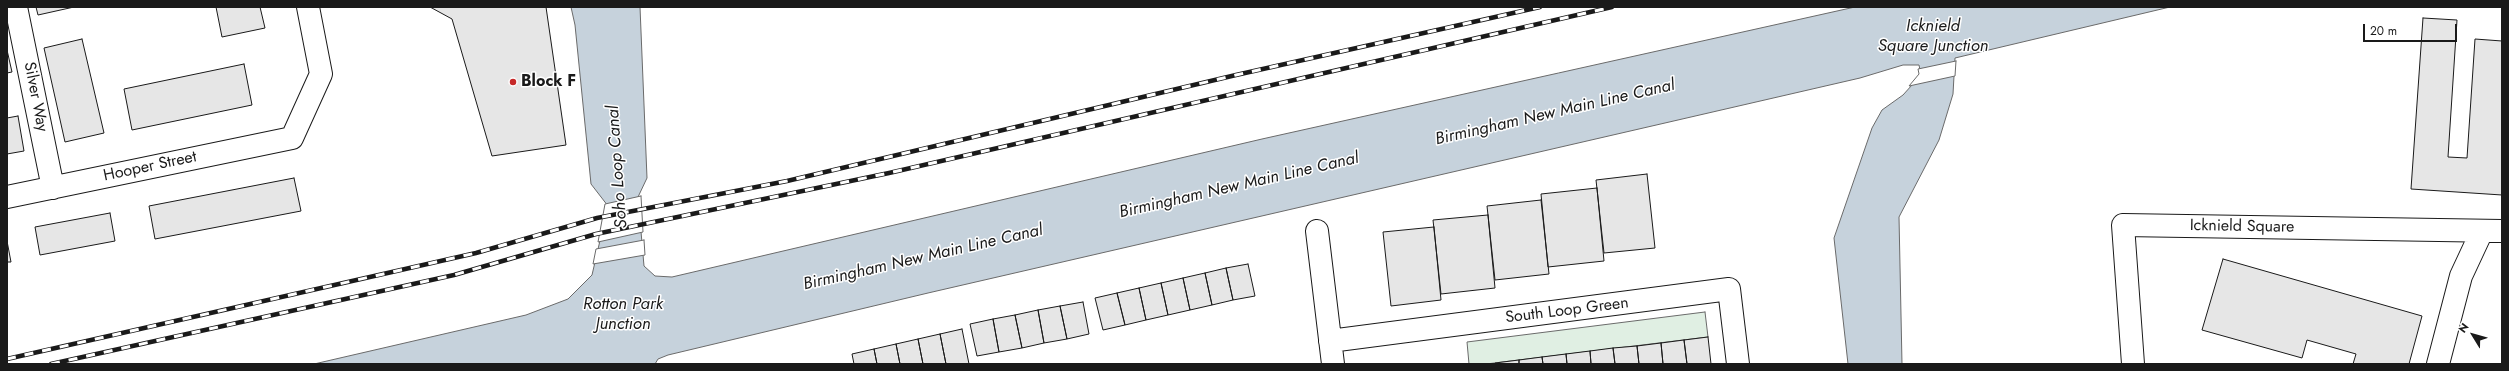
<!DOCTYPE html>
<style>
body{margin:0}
#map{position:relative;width:2509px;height:371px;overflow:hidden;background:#fff;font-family:Jost,sans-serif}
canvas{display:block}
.frame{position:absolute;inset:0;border:8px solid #1a1a1a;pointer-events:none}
.north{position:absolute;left:2453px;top:315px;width:40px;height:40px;-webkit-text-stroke:3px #fff;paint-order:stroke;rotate:307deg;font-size:11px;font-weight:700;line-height:16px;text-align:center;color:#1a1a1a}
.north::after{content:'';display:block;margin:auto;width:14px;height:18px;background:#1a1a1a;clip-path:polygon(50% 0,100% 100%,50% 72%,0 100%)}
.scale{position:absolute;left:2363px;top:24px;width:94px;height:18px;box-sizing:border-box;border:2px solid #1a1a1a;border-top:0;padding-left:5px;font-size:12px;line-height:14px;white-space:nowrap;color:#1a1a1a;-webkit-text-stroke:3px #fff;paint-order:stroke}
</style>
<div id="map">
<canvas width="2509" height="371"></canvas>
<div class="frame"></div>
<div class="north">N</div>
<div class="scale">20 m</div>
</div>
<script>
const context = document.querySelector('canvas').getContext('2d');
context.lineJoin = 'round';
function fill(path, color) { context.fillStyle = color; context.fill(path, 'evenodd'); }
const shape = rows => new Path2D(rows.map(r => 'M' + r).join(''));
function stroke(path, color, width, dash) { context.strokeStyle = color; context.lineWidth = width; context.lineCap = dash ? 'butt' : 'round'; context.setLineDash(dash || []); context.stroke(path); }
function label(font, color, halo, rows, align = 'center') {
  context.font = font + ' Jost,sans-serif'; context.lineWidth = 3; context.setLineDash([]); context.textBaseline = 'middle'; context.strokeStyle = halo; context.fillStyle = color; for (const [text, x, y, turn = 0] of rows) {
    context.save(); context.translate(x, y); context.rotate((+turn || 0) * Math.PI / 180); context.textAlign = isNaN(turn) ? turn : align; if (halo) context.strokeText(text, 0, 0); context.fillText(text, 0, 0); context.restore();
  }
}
const green = shape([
 [1705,312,1708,337,1486,364,1469,364,1467,342,1705,312]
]);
fill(green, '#e0efe3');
stroke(green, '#6a6a6a', 1);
const water = shape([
 [571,7,640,7,647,178,638,197,644,266,655,276,672,277,1262,139,1855,7,2170,7,1955,58,1953,94,1939,140,1899,217,1902,364,1848,364,1834,238,1872,128,1882,110,1903,95,1921,75,1919,65,1903,65,1860,78,928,293,668,355,658,359,655,364,314,364,526,315,568,299,592,275,608,206,591,184,575,25,571,7]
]);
fill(water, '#c6d2dc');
stroke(water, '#6a6a6a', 1);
const pier = shape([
 [1956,61,1955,76,1909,86,1919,74,1918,69,1956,61],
 [641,196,643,232,598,242,605,204,641,196],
 [644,240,645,255,593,264,596,249,644,240]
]);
fill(pier, '#fff');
stroke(pier, '#6a6a6a', 1);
const building = shape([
 [36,7,74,7,38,15,36,7],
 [216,7,260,7,265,28,222,37,216,7],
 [430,7,546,7,566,145,492,156,452,19,430,7],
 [2423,18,2457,20,2448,157,2467,158,2475,39,2502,41,2502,195,2411,189,2423,18],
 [82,39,104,133,65,142,44,48,82,39],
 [7,50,12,72,7,73,7,50],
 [244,64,252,105,132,130,124,89,244,64],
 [18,116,24,151,7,154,7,118,18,116],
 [1647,174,1655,248,1604,253,1596,180,1647,174],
 [294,178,301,211,155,239,149,206,294,178],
 [1597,188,1604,261,1548,267,1541,194,1597,188],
 [1541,200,1549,274,1495,280,1487,206,1541,200],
 [110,213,115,241,40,255,35,227,110,213],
 [1488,215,1495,288,1441,294,1433,220,1488,215],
 [1434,227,1441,300,1391,306,1383,232,1434,227],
 [7,241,11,262,7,262,7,241],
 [2223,259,2422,316,2409,364,2353,364,2356,354,2307,340,2302,358,2202,330,2223,259],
 [1248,264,1255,296,1233,300,1226,268,1248,264],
 [1226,268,1233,300,1212,305,1205,273,1226,268],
 [1205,273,1212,305,1190,310,1183,278,1205,273],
 [1183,278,1190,310,1168,315,1161,283,1183,278],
 [1161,283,1168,315,1146,320,1139,288,1161,283],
 [1139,288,1146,320,1125,325,1117,293,1139,288],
 [1117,293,1125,325,1103,330,1095,298,1117,293],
 [1083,302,1089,334,1067,339,1060,306,1083,302],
 [1060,306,1067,339,1044,343,1038,310,1060,306],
 [1038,310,1044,343,1022,348,1015,315,1038,310],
 [1015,315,1022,348,999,352,993,319,1015,315],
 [993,319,999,352,977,356,970,324,993,319],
 [962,329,969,364,946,364,940,334,962,329],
 [940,334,946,364,923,364,918,339,940,334],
 [1708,337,1711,364,1687,364,1684,340,1708,337],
 [918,339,923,364,900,364,896,344,918,339],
 [1684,340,1687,364,1663,364,1661,343,1684,340],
 [1661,343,1663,364,1639,364,1637,346,1661,343],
 [896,344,900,364,877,364,874,349,896,344],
 [1637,346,1639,364,1615,364,1613,348,1637,346],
 [1613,348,1615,364,1591,364,1590,351,1613,348],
 [874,349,877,364,854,364,852,354,874,349],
 [1590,351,1591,364,1567,364,1566,354,1590,351],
 [1566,354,1567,364,1543,364,1542,357,1566,354],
 [1542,357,1543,364,1519,364,1519,360,1542,357],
 [1519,360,1519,364,1495,364,1495,363,1519,360]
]);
fill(building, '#e6e6e6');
stroke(building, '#1a1a1a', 1);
const minor = shape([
 [16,7,53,188],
 [7,197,292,138,321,74,308,7],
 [1317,231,1333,364],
 [1330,341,1729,289,1738,364],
 [2133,364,2123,225,2502,231],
 [2438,364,2461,276,2482,231]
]);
stroke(minor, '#1a1a1a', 24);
stroke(minor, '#fff', 22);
const rail = shape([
 [7,359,476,253,597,218,787,181,1236,75,1540,7],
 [51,364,454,275,596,234,889,173,1612,7]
]);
stroke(rail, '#1a1a1a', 4.5);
stroke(rail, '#fff', 3, [9]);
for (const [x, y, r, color] of [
 [513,82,4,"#c62828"]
]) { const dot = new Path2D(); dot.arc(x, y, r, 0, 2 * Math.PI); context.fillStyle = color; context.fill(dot); stroke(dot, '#fff', 1.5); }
label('bold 16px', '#1a1a1a', '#fff', [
 ["Block F",521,82]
], 'left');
label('16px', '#1a1a1a', '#fff', [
 ["Silver Way",35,97,79],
 ["Hooper Street",150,167,-12],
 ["Icknield Square",2242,227,1],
 ["South Loop Green",1567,311,-7]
]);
label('italic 17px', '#1a1a1a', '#fff', [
 ["Icknield",1933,27],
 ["Square Junction",1933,47],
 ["Birmingham New Main Line Canal",1555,113,-13],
 ["Soho Loop Canal",618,167,-94],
 ["Birmingham New Main Line Canal",1239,186,-13],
 ["Birmingham New Main Line Canal",923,258,-13],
 ["Rotton Park",623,305],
 ["Junction",623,325]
]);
</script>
